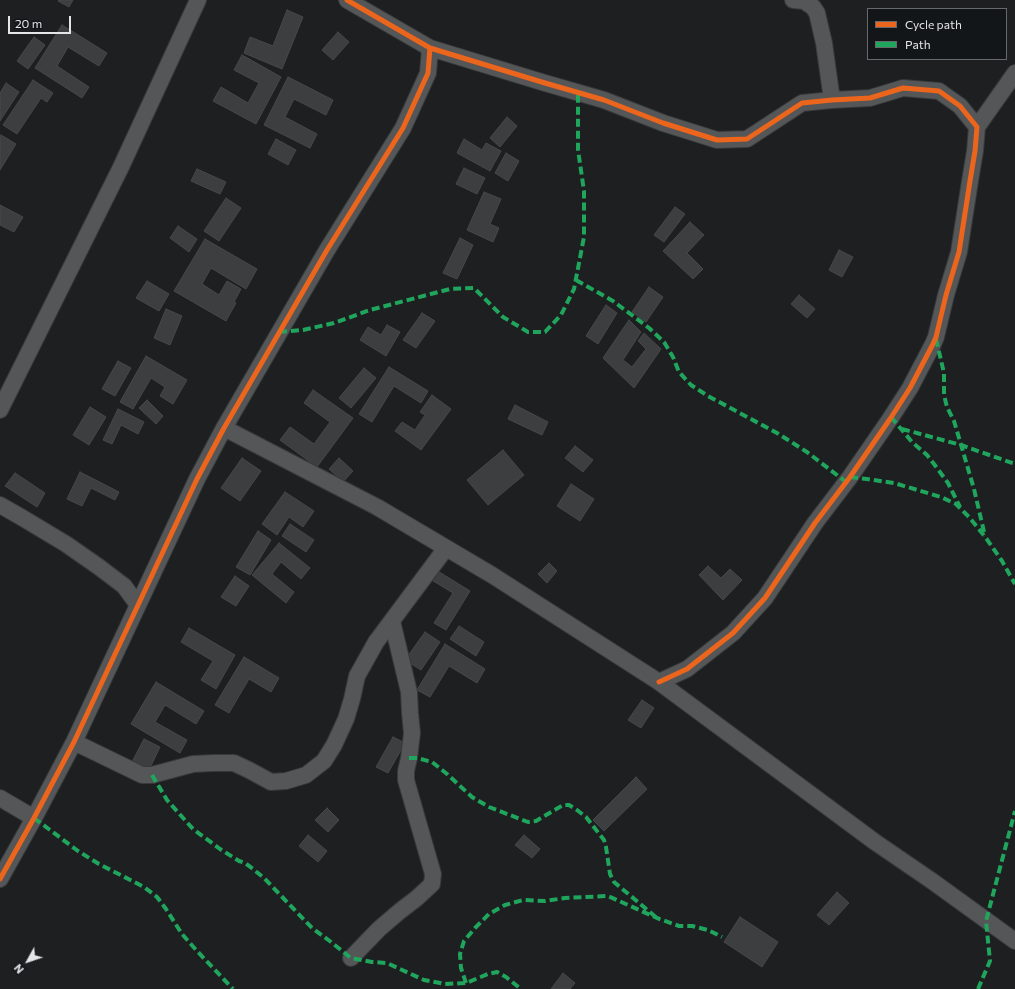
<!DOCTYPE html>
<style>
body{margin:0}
#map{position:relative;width:1015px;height:989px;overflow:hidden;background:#1d1f21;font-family:Commissioner,sans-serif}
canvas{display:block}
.legend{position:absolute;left:867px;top:8px;width:140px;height:52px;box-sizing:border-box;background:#131618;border:1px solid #67696b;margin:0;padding:5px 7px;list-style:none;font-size:12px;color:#e4e6e8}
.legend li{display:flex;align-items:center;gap:8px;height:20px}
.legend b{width:20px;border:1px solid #67696b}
.north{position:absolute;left:8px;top:941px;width:40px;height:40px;-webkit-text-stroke:3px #131618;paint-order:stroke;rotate:230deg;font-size:11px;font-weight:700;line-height:16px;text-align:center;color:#e4e6e8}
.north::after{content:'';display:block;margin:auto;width:14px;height:18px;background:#e4e6e8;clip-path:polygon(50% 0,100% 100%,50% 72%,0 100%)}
.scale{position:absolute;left:8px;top:16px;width:63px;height:18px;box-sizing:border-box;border:2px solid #e4e6e8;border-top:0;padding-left:5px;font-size:12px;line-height:14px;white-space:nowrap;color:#e4e6e8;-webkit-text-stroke:3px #131618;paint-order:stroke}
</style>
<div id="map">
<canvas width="1015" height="989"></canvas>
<ul class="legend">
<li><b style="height:5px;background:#eb651d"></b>Cycle path</li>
<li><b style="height:5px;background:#20a55d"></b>Path</li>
</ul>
<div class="north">N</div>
<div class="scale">20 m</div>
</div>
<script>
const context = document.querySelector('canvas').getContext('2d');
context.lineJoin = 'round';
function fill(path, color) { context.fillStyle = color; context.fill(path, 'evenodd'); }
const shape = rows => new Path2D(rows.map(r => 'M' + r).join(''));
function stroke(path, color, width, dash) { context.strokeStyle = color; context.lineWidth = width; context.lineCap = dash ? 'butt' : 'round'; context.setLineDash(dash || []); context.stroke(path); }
const building = shape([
 [59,0,73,0,69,7,58,1,59,0],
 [287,10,303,17,282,69,244,53,250,37,273,46,287,10],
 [62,25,107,53,99,66,68,47,57,66,89,87,82,98,35,68,62,25],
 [338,32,349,42,333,60,322,50,338,32],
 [34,37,45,45,28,69,17,61,34,37],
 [242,55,281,77,256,124,213,101,221,87,248,103,259,83,234,70,242,55],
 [288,77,333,100,326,115,294,99,285,117,317,134,310,148,264,125,288,77],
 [33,80,53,93,47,102,41,98,17,134,3,125,33,80],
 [6,83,19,92,0,121,0,93,6,83],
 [507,117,517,126,500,147,490,138,507,117],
 [1,135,16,144,0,170,0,137,1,135],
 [276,139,296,150,288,165,268,154,276,139],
 [464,139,482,150,486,143,501,151,490,171,457,153,464,139],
 [506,153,519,161,508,181,495,173,506,153],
 [464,168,485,178,477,194,456,184,464,168],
 [197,169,226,182,220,194,191,181,197,169],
 [484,192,501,199,490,224,499,228,493,242,467,230,484,192],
 [226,198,241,208,219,241,204,231,226,198],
 [0,205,23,217,14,232,0,225,0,205],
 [675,207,685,214,664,242,654,235,675,207],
 [690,222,704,235,687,253,703,269,693,279,663,251,690,222],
 [178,226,197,239,189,252,170,238,178,226],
 [460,238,473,245,457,279,443,273,460,238],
 [205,239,257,269,246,289,211,268,202,284,219,295,227,281,241,289,234,302,236,303,226,321,174,291,205,239],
 [839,250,853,257,842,277,829,270,839,250],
 [147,281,169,294,159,311,136,298,147,281],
 [649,287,663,297,646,322,632,312,649,287],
 [799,295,815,309,807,318,791,304,799,295],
 [606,305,617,313,598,344,586,336,606,305],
 [166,309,182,316,170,345,154,338,166,309],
 [422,313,435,321,416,348,403,340,422,313],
 [629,320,641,332,623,360,632,367,646,349,638,341,644,333,661,349,634,388,603,358,629,320],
 [387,325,400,332,386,356,360,340,368,327,381,335,387,325],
 [146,356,187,380,173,404,160,396,165,387,151,378,133,409,120,402,146,356],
 [118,361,131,368,115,396,102,389,118,361],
 [389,367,428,391,421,403,394,386,372,422,359,414,389,367],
 [364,368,376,378,351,408,339,398,364,368],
 [313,390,353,418,317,467,280,440,290,427,314,444,330,422,304,403,313,390],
 [432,395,451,409,421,450,395,431,402,422,415,430,425,415,420,412,432,395],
 [147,400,163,416,156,424,139,408,147,400],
 [515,405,548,422,542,435,508,419,515,405],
 [90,407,106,417,89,445,73,435,90,407],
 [118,409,144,422,138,434,121,425,112,444,103,440,118,409],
 [575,446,593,460,583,472,565,458,575,446],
 [503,450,524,475,488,505,467,480,503,450],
 [242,458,261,471,240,501,221,488,242,458],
 [339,458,353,471,343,482,329,469,339,458],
 [80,472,119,492,115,500,91,488,82,506,67,499,80,472],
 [15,473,45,493,37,507,5,486,15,473],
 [571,484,594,499,580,521,557,506,571,484],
 [285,492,314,511,303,527,289,517,277,535,262,524,285,492],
 [290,524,314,540,306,552,282,536,290,524],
 [258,531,271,540,250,575,236,567,258,531],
 [279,543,310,568,301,579,281,562,272,574,294,592,286,603,252,575,279,543],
 [549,563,557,571,547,583,538,574,549,563],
 [708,566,721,578,730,569,742,580,723,600,699,575,708,566],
 [436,570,470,591,446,630,434,623,453,593,430,579,436,570],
 [235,576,249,586,236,606,221,597,235,576],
 [459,626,484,642,476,656,450,639,459,626],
 [189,628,235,655,216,689,201,680,213,661,181,642,189,628],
 [425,632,440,642,421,670,405,660,425,632],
 [445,644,485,669,477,683,449,666,430,697,417,690,445,644],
 [244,657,279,678,271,692,249,679,229,713,215,705,244,657],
 [156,682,204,711,196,724,165,705,155,722,187,740,180,753,131,724,156,682],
 [642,700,654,708,641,728,628,720,642,700],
 [393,737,405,743,388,773,376,767,393,737],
 [144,739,160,747,149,770,132,762,144,739],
 [636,777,647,789,604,831,593,820,636,777],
 [327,808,339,820,328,832,315,820,327,808],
 [308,835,327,851,318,862,299,846,308,835],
 [524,835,540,849,532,858,515,845,524,835],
 [837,892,849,903,829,925,817,915,837,892],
 [740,917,778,942,762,967,724,942,740,917],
 [563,973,575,983,570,989,551,989,563,973]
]);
fill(building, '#3c3e3f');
stroke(building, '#47484a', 1);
const street = shape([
 [793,0,804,1,813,7,817,13,824,43,832,100],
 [430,48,545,83,604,100,663,123,717,140,747,139,802,103,832,100,870,98,903,88,939,91,960,106,977,127,975,151,970,181,959,252,946,295,936,337,933,344,910,388,890,419,850,477,815,523,765,598,733,633,687,669,659,682],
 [977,127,1015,73],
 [0,410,121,167,198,0],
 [224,428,377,507,492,575,659,682,875,842,932,881,1015,941],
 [0,505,21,517,66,544,99,567,124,586,138,605],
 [74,742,142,775,152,775,193,764,213,763,234,763,249,770,271,782,286,781,306,775,324,761,334,745,346,719,352,699,357,676,376,642,446,548],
 [0,798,34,818],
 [0,879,34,818,74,742,95,697,197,479,224,428,327,250,403,128,428,73,430,48,347,0],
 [351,958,379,929,400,911,417,898,432,884,433,874,406,780,406,771,409,758,412,733,410,713,409,692,392,621]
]);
stroke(street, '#37393a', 18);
stroke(street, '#545657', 16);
stroke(shape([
 [576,280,613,301,649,328,664,342,673,357,679,372,691,385,708,396,777,433,807,452,846,482],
 [279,332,303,330,334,323,370,310,450,289,474,288,503,317,528,332,545,332,561,315,574,289,584,237,584,191,578,150,578,93],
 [936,339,944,373,944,395,947,407,954,421,974,489,985,536],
 [891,417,912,442,927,455,934,464,948,483,960,507],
 [902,429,961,445,1015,464],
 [850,477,867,479,894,483,941,497,956,504,969,517,986,538,1002,561,1015,584],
 [409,758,417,758,432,762,447,774,472,797,489,807,528,822,536,821,563,805,569,805,577,810,586,817,604,840,606,847,610,874,614,882,657,918],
 [152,775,167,800,193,829,220,849,239,861,245,863,253,869,264,878,312,928,331,942,351,958,372,962,387,963,424,980,445,984,466,983,488,974,497,972,506,977,521,989],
 [34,818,78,851,99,864,144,887,157,897,166,909,182,934,197,951,233,989],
 [466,983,461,968,460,954,464,941,475,928,489,914,505,905,523,900,545,901,565,898,608,896,657,918,679,926,692,926,708,930,722,937],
 [978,989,990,961,986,921,1015,811]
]), '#20a55d', 4, [8, 4]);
stroke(shape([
 [430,48,545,83,604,100,663,123,717,140,747,139,802,103,832,100,870,98,903,88,939,91,960,106,977,127,975,151,970,181,959,252,946,295,936,337,933,344,910,388,890,419,850,477,815,523,765,598,733,633,687,669,659,682],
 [0,879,34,818,74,742,95,697,197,479,224,428,327,250,403,128,428,73,430,48,347,0]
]), '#eb651d', 5);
</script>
